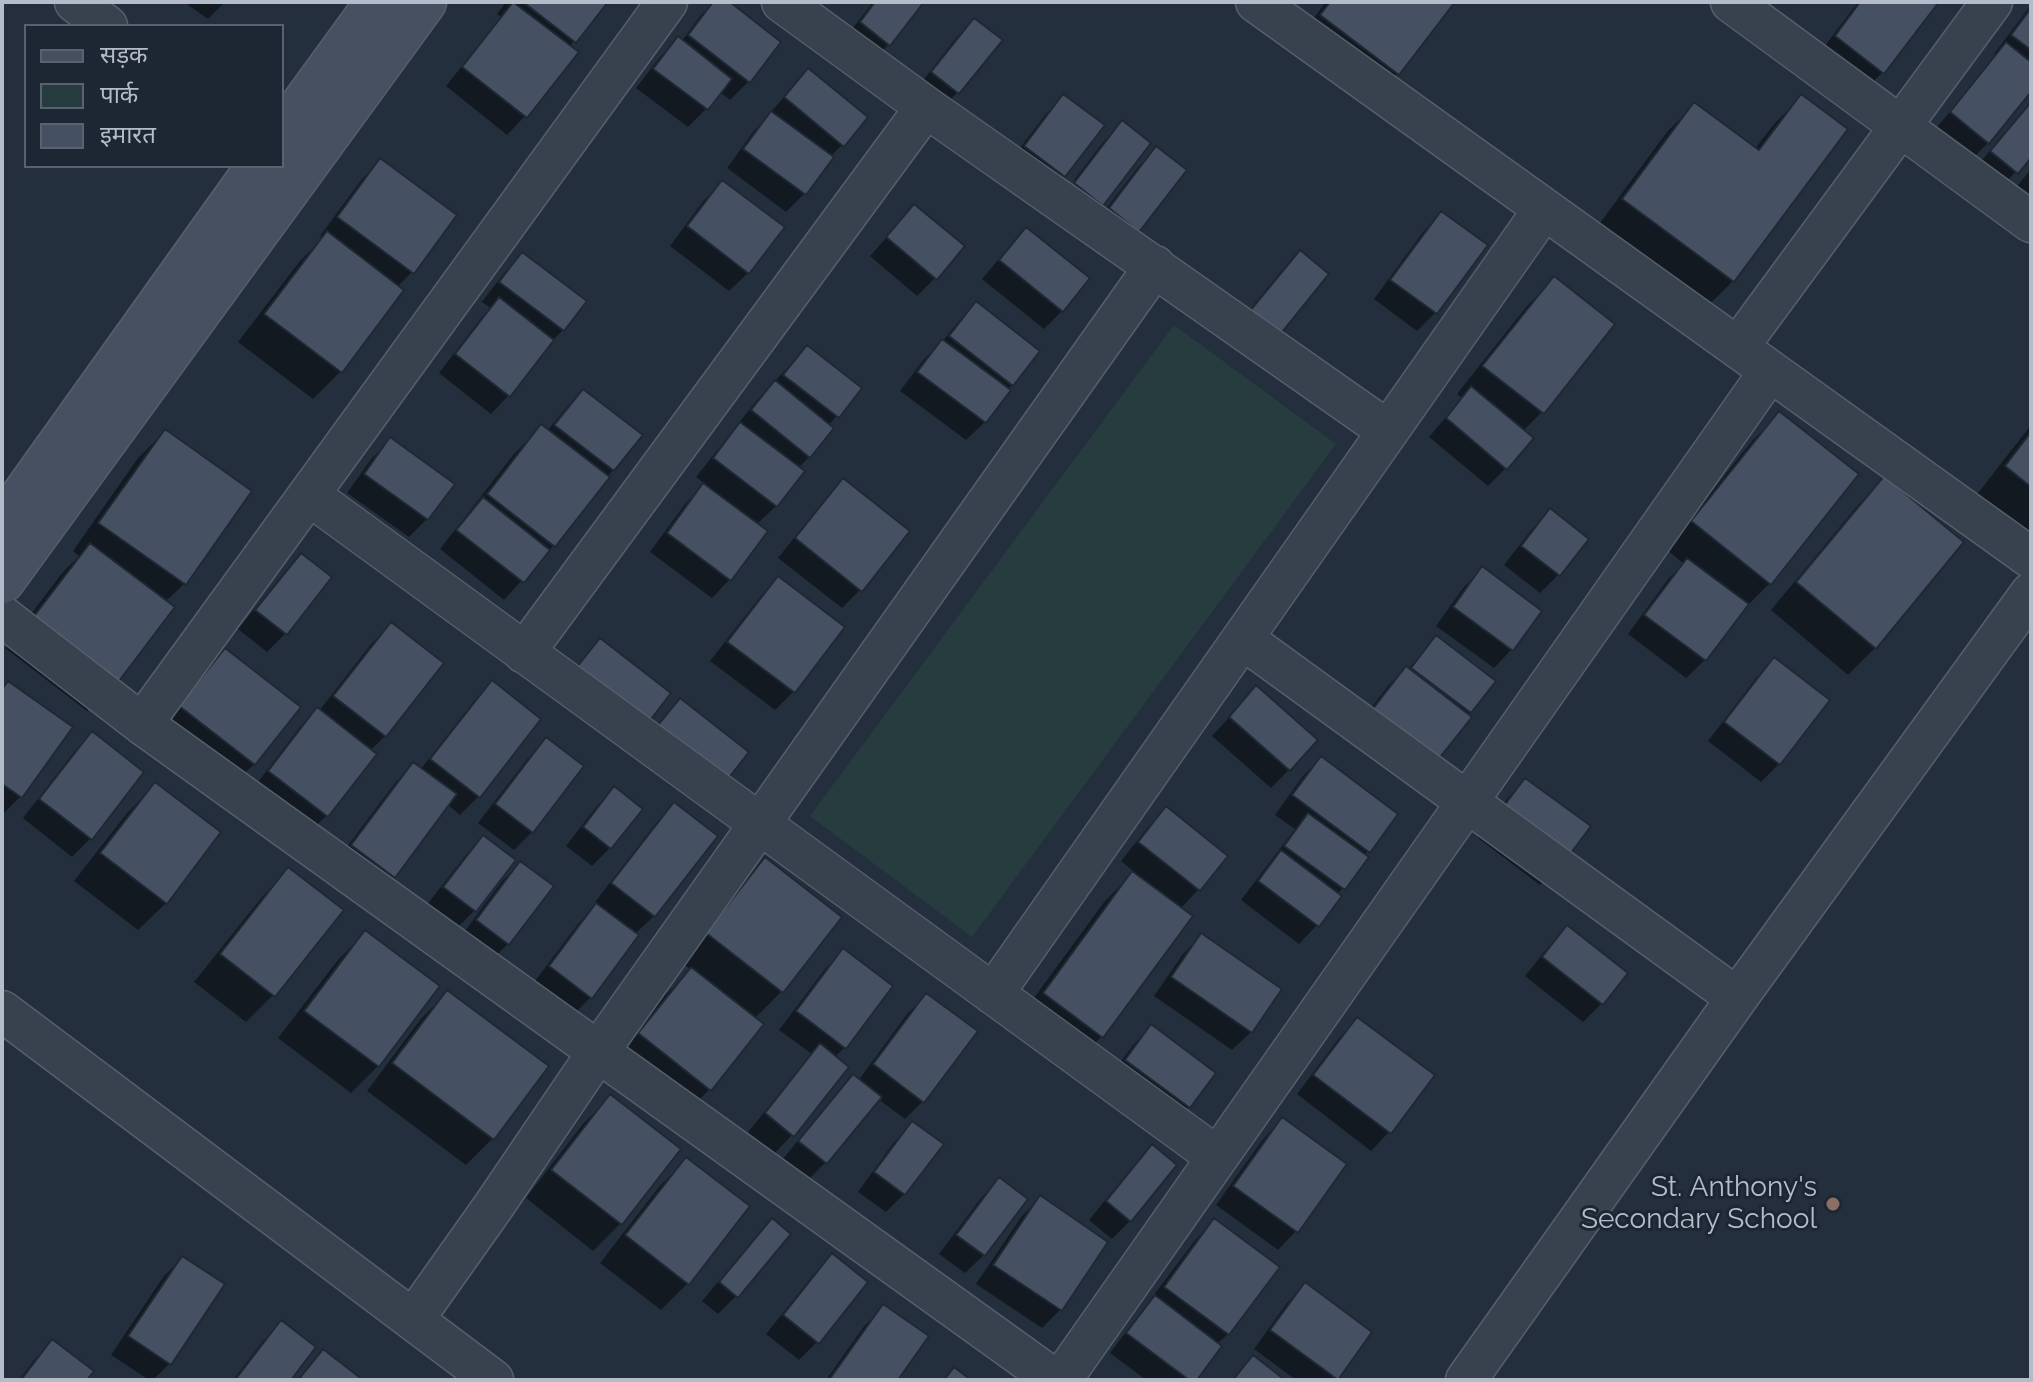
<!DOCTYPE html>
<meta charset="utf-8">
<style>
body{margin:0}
#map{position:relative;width:2033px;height:1382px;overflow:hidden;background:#242f3e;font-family:Raleway,"Noto Sans Devanagari",sans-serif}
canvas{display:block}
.frame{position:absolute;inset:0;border:4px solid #b4bcc9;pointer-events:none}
.legend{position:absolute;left:24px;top:24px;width:260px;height:144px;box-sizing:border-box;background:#1d2633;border:2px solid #59626f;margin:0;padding:10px 14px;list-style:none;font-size:24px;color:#b4bcc9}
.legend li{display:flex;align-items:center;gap:16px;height:40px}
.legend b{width:40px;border:2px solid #59626f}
</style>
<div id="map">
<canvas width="2033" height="1382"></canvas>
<div class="frame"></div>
<ul class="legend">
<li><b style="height:10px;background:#465061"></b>सड़क</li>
<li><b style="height:22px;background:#263c3f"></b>पार्क</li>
<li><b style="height:22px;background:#455162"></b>इमारत</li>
</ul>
</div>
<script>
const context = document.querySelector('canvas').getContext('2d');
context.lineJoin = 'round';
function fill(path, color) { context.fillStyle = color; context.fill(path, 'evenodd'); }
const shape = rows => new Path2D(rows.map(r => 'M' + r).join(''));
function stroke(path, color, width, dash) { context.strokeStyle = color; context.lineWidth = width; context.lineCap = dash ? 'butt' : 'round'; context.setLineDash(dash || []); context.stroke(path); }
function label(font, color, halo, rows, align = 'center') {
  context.font = font + ' Raleway,sans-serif'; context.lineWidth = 6; context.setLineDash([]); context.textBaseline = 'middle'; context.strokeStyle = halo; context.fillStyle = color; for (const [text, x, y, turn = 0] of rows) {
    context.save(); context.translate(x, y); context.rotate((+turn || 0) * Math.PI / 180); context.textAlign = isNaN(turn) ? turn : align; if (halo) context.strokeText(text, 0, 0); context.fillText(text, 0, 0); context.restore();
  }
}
fill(shape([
 [1174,325,1336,444,972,937,810,816]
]), '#263c3f');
fill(shape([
 [184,2,225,2,208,19],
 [506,2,606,2,569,47,525,116,507,135,446,86,501,17,497,14],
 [714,2,727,2,779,42,748,82,730,100,720,92,706,109,688,127,636,88,660,57,678,39,681,42,701,15],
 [873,2,921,2,888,45,870,63,843,41],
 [1326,2,1452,2,1397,74,1370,101,1295,43],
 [1858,2,1936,2,1883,72,1865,90,1818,55],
 [2031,5,2031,89,1988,143,1970,161,1933,132,1996,56,1994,54],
 [974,20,958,92,940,110,915,91,956,38],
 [808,70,842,145,830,157,805,193,786,212,727,168,753,132],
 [1063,97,1064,176,1045,194,1007,165,1045,115],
 [1801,97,1733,281,1706,308,1597,227,1667,132,1694,105,1754,150,1774,124],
 [2031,104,2031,155,1998,191,1973,170],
 [1122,123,1102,202,1074,180,1104,141],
 [1157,149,1138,231,1119,249,1092,227,1138,167],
 [380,161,412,272,397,287,402,290,340,372,313,399,238,342,300,261,323,238,320,236,362,179],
 [2031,169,2031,222,2005,201],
 [723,182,748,273,729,291,670,246,704,200],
 [914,207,935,278,917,296,870,256],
 [1441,213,1485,245,1435,313,1417,331,1374,299,1423,232],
 [1026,230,1062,311,1044,329,982,279,1008,248],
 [1300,252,1327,274,1232,331,1282,270],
 [522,255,563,330,549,344,509,395,491,414,439,373,481,318,491,308,482,302,504,273],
 [1554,279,1542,412,1523,431,1506,468,1488,486,1429,437,1462,398,1457,394,1527,306],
 [976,304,1012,384,985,422,966,440,900,391,924,359,942,342,958,322],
 [807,347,859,389,828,426,809,457,798,468,776,506,756,525,730,579,712,598,650,552,685,504,705,484,696,477,757,400],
 [583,391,640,435,553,546,504,600,440,549,514,454,541,427,547,431,565,409],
 [1779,414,1770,583,1743,610,1705,660,1686,678,1628,634,1669,578,1684,564,1666,549,1752,441],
 [2031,425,2031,548,1971,502],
 [165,431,249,492,184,584,165,602,114,684,87,711,5,648,63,572,79,556,73,551,138,458],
 [391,440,427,519,409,537,347,493,372,458],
 [1884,478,1875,648,1848,675,1771,610,1857,506],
 [843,481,860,590,842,608,778,558,825,499],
 [1551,511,1587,539,1558,575,1540,593,1504,565,1532,529],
 [302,555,330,578,285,634,267,652,238,629,283,574],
 [1482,569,1512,649,1494,668,1436,626,1464,587],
 [778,579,842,628,793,692,775,710,710,661,760,597],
 [391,625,385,736,370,751,326,816,308,834,252,790,299,728,317,710,319,711,372,643],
 [1436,638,1470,712,1466,715,1355,729,1388,686,1406,668,1408,669],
 [225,651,298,708,254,764,236,782,163,726,207,669],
 [1774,660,1779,764,1761,782,1708,741,1756,678],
 [493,683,478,797,460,815,447,804,393,876,375,895,334,864,395,783,413,764,420,770,474,701],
 [1256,688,1289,770,1271,788,1212,736],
 [2,689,70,727,20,797,2,815],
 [92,734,141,773,90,839,72,857,23,818,74,752],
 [546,740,581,766,532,832,514,850,478,823,528,758],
 [1321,758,1396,814,1364,856,1366,858,1337,895,1317,925,1299,944,1241,900,1295,829,1275,815,1303,776],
 [1525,780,1559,866,1540,885,1478,838,1507,799],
 [155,785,166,903,138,930,74,881,128,812],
 [614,789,610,848,592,866,566,846,596,807],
 [674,805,654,916,635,934,591,997,573,1015,532,985,578,924,597,904,595,902,656,823],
 [1166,809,1225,856,1198,890,1180,909,1102,1036,1075,1064,1017,1021,1105,901,1134,872,1121,861,1148,827],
 [483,837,513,861,474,911,456,929,426,906,465,856],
 [765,860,839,918,781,992,754,1019,710,1089,683,1116,613,1061,664,996,691,970,680,961,738,887],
 [520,863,508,944,489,962,459,939,502,881],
 [289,870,273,995,246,1022,194,982,262,897],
 [1567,928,1625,974,1601,1004,1583,1022,1525,976,1549,946],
 [365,933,378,1066,351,1093,278,1038,338,960],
 [1201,936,1251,1032,1232,1050,1154,996,1183,954],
 [843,951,845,1047,834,1058,792,1135,774,1154,748,1132,812,1054,779,1030,825,969],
 [447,992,493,1138,466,1165,367,1091,420,1020],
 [927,995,923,1101,905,1119,878,1099,825,1163,807,1181,782,1160,835,1095,853,1076,858,1081,908,1013],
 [1358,1020,1389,1132,1371,1151,1297,1094,1339,1038],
 [1151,1027,1189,1106,1171,1125,1108,1079,1133,1045],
 [610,1097,678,1149,620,1224,593,1251,526,1198,583,1124],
 [1282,1120,1296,1231,1278,1250,1216,1205,1264,1138],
 [913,1124,904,1194,886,1212,858,1192,894,1142],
 [1152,1147,1130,1221,1112,1239,1089,1220,1134,1165],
 [686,1160,688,1283,661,1310,600,1263,659,1187],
 [999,1179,984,1255,965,1273,939,1254,981,1198],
 [1040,1198,1060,1310,1042,1328,976,1284,1022,1216],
 [772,1221,736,1296,718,1314,702,1301,754,1239],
 [1215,1221,1228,1334,1217,1344,1194,1380,1146,1380,1110,1353,1196,1239],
 [833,1256,817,1342,799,1360,766,1334,814,1274],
 [182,1258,170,1363,153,1380,149,1380,111,1355,164,1276],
 [1305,1285,1370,1332,1334,1380,1296,1380,1254,1349,1287,1303],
 [884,1307,896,1380,826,1380,865,1325],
 [281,1323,289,1380,233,1380,263,1341],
 [53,1341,84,1380,19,1380,34,1360]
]), '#0007');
const building = shape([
 [513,2,579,52,527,118,462,67,513,2],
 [523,2,608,2,576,43,523,2],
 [713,2,730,2,781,42,750,83,688,35,713,2],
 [875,2,924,2,890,46,860,22,875,2],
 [1330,2,1455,2,1399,75,1320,15,1330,2],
 [1860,2,1939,2,1884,74,1835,36,1860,2],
 [2031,8,2031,50,2011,35,2031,8],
 [974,18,1003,40,959,94,931,72,974,18],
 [678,36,732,79,708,110,653,69,678,36],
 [2006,42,2031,62,2031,92,1989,144,1950,112,2006,42],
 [808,68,868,117,844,147,784,97,808,68],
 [1063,94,1105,125,1065,177,1024,146,1063,94],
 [1801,94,1848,129,1734,282,1622,199,1694,102,1759,150,1801,94],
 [2031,102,2031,158,2018,174,1990,151,2031,102],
 [771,111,834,157,806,195,743,149,771,111],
 [1122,120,1151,143,1103,206,1074,183,1122,120],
 [1156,146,1187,170,1139,232,1109,208,1156,146],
 [380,158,457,215,414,274,337,217,380,158],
 [722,180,785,227,749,274,687,226,722,180],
 [914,204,965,246,937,280,886,237,914,204],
 [1441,211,1488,245,1437,314,1390,280,1441,211],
 [1026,227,1090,278,1063,312,999,260,1026,227],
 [327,231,404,290,342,373,264,314,327,231],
 [1300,250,1329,274,1279,336,1249,312,1300,250],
 [522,252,587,301,564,331,499,282,522,252],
 [1554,276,1615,324,1544,414,1482,366,1554,276],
 [499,297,554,340,510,397,455,354,499,297],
 [976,301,1040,351,1013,386,949,336,976,301],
 [942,339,1011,390,986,423,917,372,942,339],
 [807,345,862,388,839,418,783,375,807,345],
 [775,380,834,428,810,458,751,410,775,380],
 [1471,386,1534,438,1507,470,1446,418,1471,386],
 [583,389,643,435,614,471,554,425,583,389],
 [1779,411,1859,474,1771,585,1691,521,1779,411],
 [740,422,805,471,777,507,713,458,740,422],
 [541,424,610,477,555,547,487,494,541,424],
 [165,429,252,491,186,585,98,523,165,429],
 [2031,432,2031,487,2005,466,2031,432],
 [390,437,455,484,428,520,364,474,390,437],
 [1884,476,1964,542,1876,649,1796,582,1884,476],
 [843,478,910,531,862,592,795,538,843,478],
 [703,483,768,531,731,581,667,533,703,483],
 [483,497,550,550,524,583,456,530,483,497],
 [1550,508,1589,539,1560,576,1521,546,1550,508],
 [90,543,175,607,116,685,31,620,90,543],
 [301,553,332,577,287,635,255,610,301,553],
 [1687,558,1749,604,1706,661,1644,615,1687,558],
 [1482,566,1542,611,1513,651,1453,607,1482,566],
 [778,576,845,627,795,693,727,642,778,576],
 [391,622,444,663,386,737,333,696,391,622],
 [1436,635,1496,681,1471,713,1411,668,1436,635],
 [600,638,671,693,645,727,573,672,600,638],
 [225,648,301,707,255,765,179,706,225,648],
 [1774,657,1830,700,1780,765,1724,722,1774,657],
 [1406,666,1472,717,1437,761,1372,710,1406,666],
 [492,680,541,719,480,798,430,759,492,680],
 [8,681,73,727,22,798,2,784,2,689,8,681],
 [1256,685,1318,740,1290,771,1229,717,1256,685],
 [680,698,749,752,720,789,650,735,680,698],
 [317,707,377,754,328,817,268,771,317,707],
 [92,731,144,772,92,840,39,799,92,731],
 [546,737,584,766,533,833,495,804,546,737],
 [1321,756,1398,814,1370,853,1292,795,1321,756],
 [413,762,457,794,395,878,351,845,413,762],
 [1525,778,1591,826,1560,868,1494,819,1525,778],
 [155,782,221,832,167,904,100,853,155,782],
 [614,786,643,809,611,849,583,827,614,786],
 [674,802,718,836,655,917,611,883,674,802],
 [1166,806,1228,856,1200,891,1138,842,1166,806],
 [1308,813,1369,857,1345,890,1284,846,1308,813],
 [483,835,516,860,476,912,443,887,483,835],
 [1281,850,1342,896,1319,927,1258,881,1281,850],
 [765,857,842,917,783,993,706,933,765,857],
 [520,861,554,886,509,945,476,920,520,861],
 [288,867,344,910,275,997,220,954,288,867],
 [1132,871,1193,916,1103,1038,1043,993,1132,871],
 [596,903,639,935,592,999,549,966,596,903],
 [1567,925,1628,973,1603,1005,1542,957,1567,925],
 [365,930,440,986,379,1067,304,1011,365,930],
 [1201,933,1282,989,1252,1033,1171,977,1201,933],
 [843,948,893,986,846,1049,796,1011,843,948],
 [691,967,764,1024,711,1091,638,1033,691,967],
 [447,990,549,1066,494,1140,392,1063,447,990],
 [926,993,978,1031,924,1103,873,1064,926,993],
 [1357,1017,1435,1075,1391,1134,1313,1075,1357,1017],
 [1151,1024,1216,1073,1190,1108,1125,1060,1151,1024],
 [820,1043,849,1067,794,1137,765,1113,820,1043],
 [853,1074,882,1097,827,1164,798,1141,853,1074],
 [610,1094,681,1149,622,1225,551,1170,610,1094],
 [1282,1117,1347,1164,1298,1233,1233,1186,1282,1117],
 [912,1121,944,1144,905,1195,874,1172,912,1121],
 [1152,1144,1177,1165,1131,1222,1106,1201,1152,1144],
 [686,1157,750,1206,689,1285,625,1235,686,1157],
 [999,1177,1028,1199,985,1256,956,1235,999,1177],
 [1040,1195,1108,1242,1062,1311,993,1265,1040,1195],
 [772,1218,791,1234,738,1298,719,1282,772,1218],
 [1214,1218,1280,1267,1229,1335,1164,1287,1214,1218],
 [832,1253,868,1282,819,1344,783,1315,832,1253],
 [182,1256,225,1284,171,1365,128,1336,182,1256],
 [1305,1282,1372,1332,1338,1380,1270,1330,1305,1282],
 [1155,1295,1222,1346,1197,1380,1189,1380,1126,1333,1155,1295],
 [883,1304,929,1336,898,1380,829,1380,883,1304],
 [281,1320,316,1347,291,1380,235,1380,281,1320],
 [52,1339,94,1371,87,1380,21,1380,52,1339],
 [323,1349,363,1380,298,1380,323,1349],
 [1253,1355,1285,1380,1233,1380,1253,1355],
 [954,1367,971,1380,944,1380,954,1367]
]);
fill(building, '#455162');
stroke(building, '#1f2835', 2);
const street = shape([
 [75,2,107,26],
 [782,2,926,107,1388,431],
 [1256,2,2031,558],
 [1731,2,2031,222],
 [1738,347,1992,2],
 [309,495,1217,1157],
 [2,616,142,724,1055,1380],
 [1243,639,1737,998],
 [524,653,926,107],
 [142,724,667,2],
 [993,994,1544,209],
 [2,1011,493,1380],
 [413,1320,493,1207,598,1052,1155,266],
 [1061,1380,1770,371],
 [1466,1380,1737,998,2031,593]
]);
const secondary = shape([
 [282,134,378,2],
 [2,526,259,166],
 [2,581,424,2]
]);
stroke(street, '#565f6c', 43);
stroke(secondary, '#565f6c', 47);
stroke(street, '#38414e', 40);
stroke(secondary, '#465061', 44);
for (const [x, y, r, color] of [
 [1833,1204,8,"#8d6e63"]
]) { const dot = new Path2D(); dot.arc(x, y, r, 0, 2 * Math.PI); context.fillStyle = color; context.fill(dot); stroke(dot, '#1d2633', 3); }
label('28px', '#b4bcc9', '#1d2633', [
 ["St. Anthony's",1817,1188],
 ["Secondary School",1817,1220]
], 'right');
</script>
